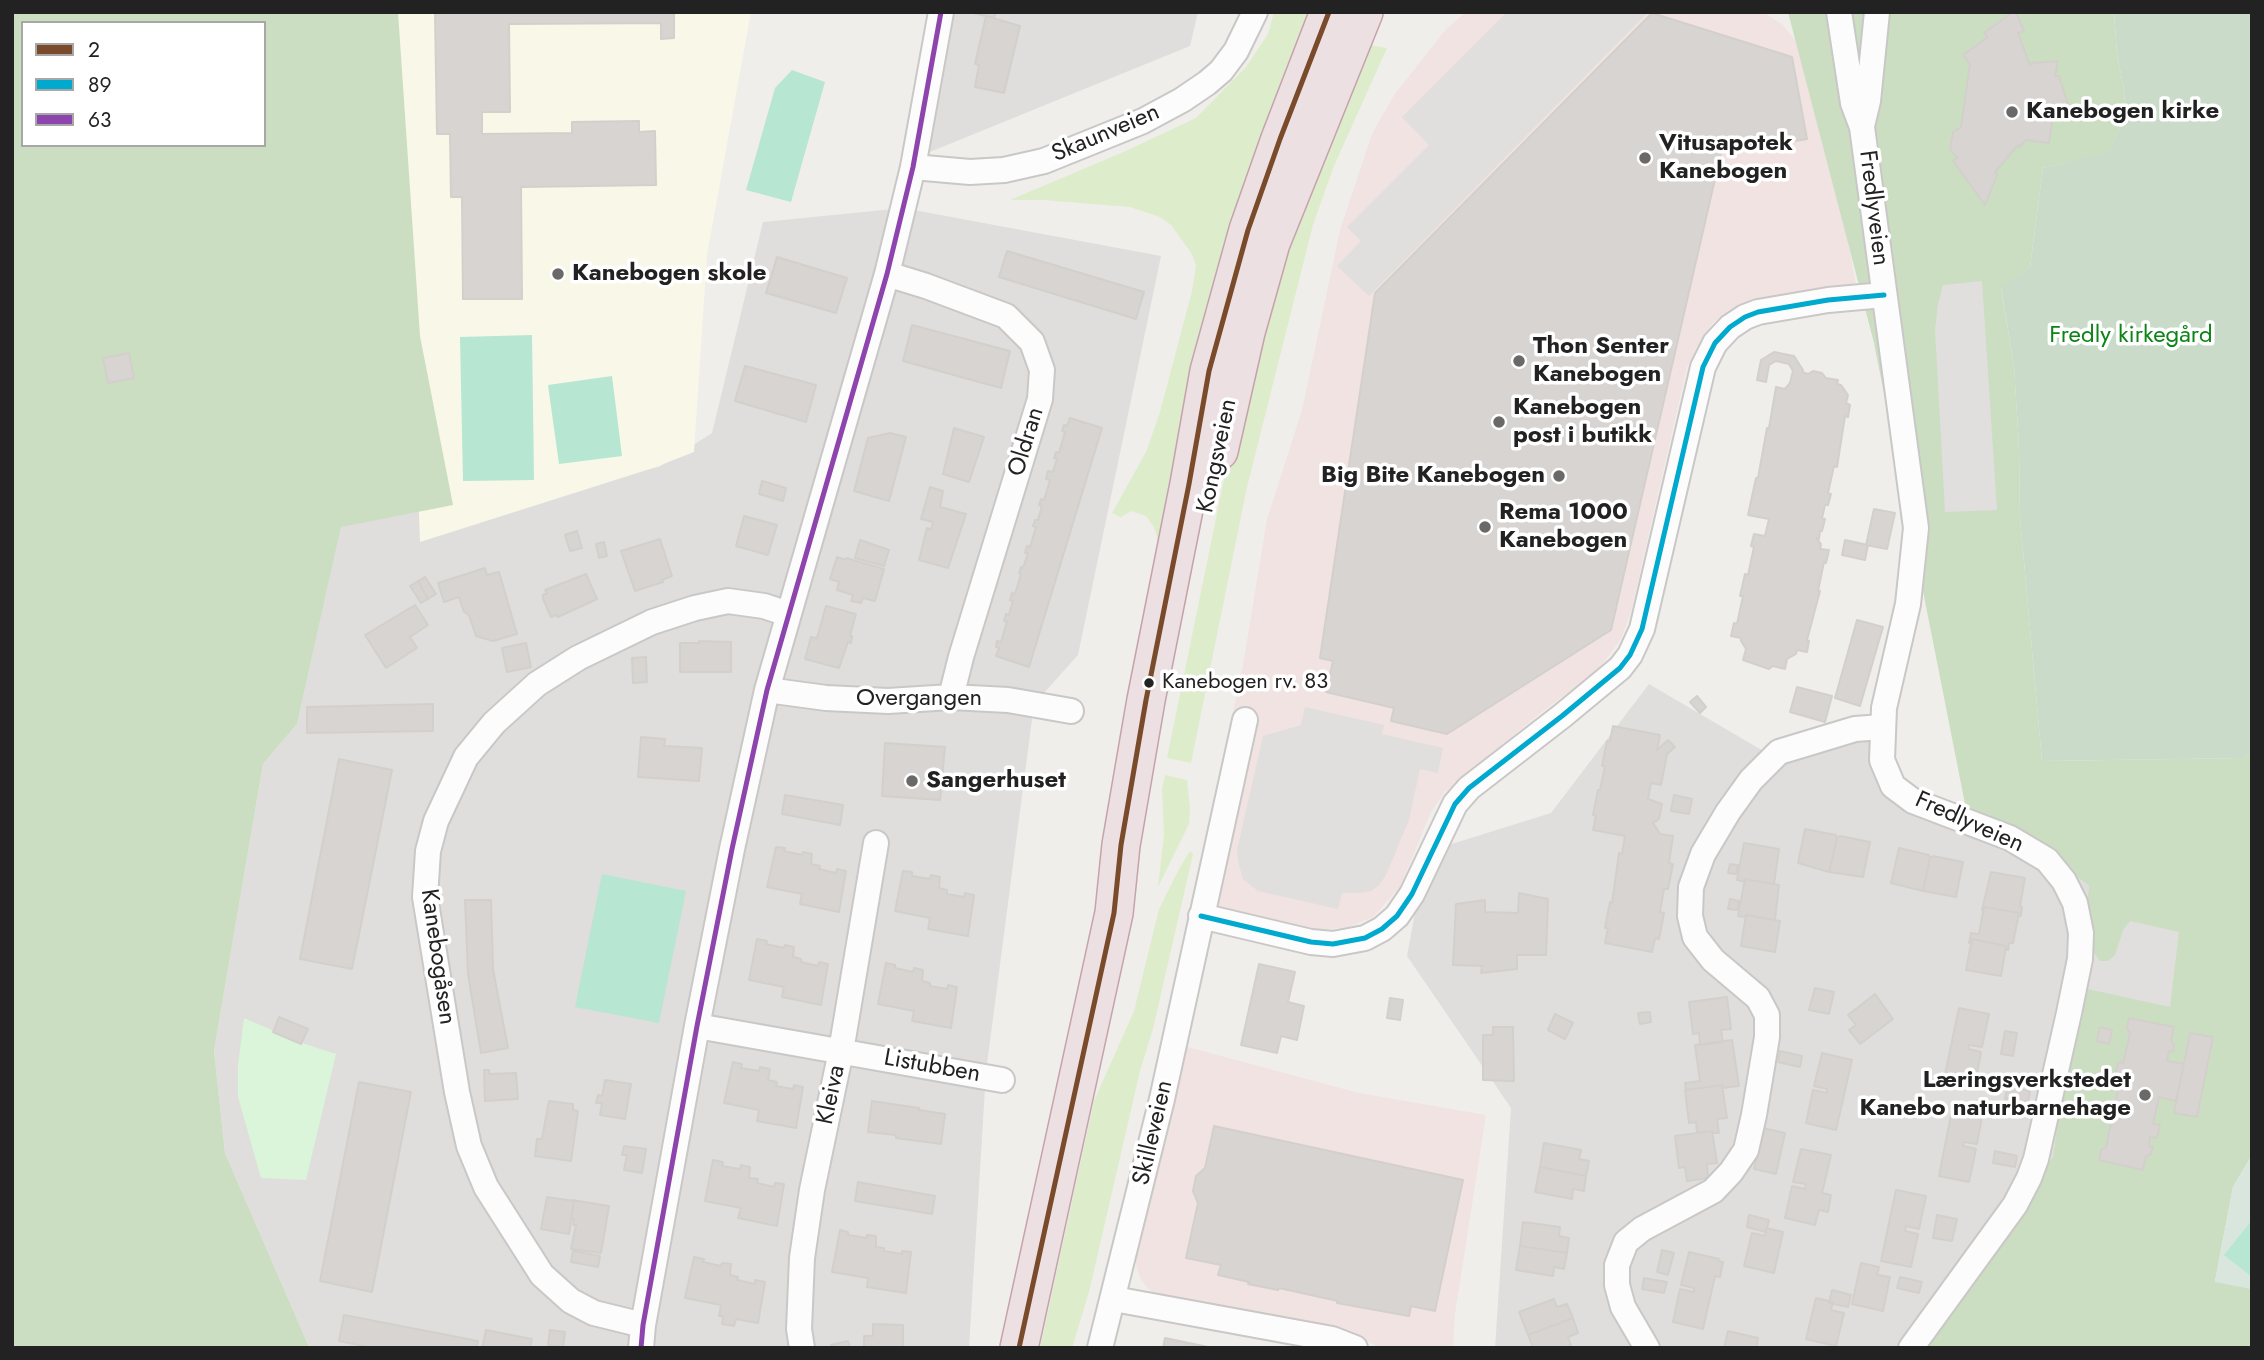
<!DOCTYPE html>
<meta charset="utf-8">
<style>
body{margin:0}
#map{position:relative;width:2264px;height:1360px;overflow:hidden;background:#f0eeeb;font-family:Jost,sans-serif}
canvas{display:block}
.frame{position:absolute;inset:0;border:14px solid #222;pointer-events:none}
.legend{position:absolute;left:21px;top:21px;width:245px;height:126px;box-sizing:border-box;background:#fff;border:2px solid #a7a7a7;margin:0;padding:9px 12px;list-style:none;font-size:21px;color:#222}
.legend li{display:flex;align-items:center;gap:14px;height:35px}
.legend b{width:35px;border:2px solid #a7a7a7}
</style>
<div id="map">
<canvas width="2264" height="1360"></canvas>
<div class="frame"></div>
<ul class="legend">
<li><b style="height:9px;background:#7a4b2a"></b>2</li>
<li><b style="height:9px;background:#00a9ce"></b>89</li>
<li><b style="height:9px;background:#8e44ad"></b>63</li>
</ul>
</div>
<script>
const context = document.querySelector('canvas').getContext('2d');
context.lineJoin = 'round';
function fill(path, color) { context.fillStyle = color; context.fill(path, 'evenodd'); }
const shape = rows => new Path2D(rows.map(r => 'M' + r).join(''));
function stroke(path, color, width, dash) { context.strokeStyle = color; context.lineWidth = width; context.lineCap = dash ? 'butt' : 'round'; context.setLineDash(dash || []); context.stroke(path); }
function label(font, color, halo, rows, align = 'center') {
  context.font = font + ' Jost,sans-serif'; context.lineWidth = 7; context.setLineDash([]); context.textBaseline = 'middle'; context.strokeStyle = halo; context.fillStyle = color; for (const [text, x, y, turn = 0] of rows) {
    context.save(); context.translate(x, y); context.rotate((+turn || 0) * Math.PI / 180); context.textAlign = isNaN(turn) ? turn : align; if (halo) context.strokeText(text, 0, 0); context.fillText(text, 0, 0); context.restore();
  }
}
fill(shape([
 [948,12,1198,12,1190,46,920,156],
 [903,208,1161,256,1078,655,1034,704,986,1072,969,1348,309,1347,225,1153,214,1051,263,764,297,724,341,526,659,467,712,433,763,222],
 [1649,684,1765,752,1871,720,1897,799,2004,822,2089,886,2053,1157,1905,1348,1495,1348,1511,1108,1407,956,1426,852,1551,813]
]), '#dfdedc');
fill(shape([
 [1466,12,1763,12,1783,25,1810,59,1818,79,1856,285,1752,299,1730,310,1714,322,1700,341,1687,367,1631,612,1621,639,1598,670,1538,715,1445,792,1431,812,1400,887,1373,917,1349,927,1321,930,1193,901,1243,665,1267,519,1302,410,1340,230,1372,134,1394,95,1447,28],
 [1184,1046,1359,1093,1486,1115,1455,1314,1453,1348,1380,1348,1349,1331,1156,1294,1147,1288,1140,1278,1136,1265,1137,1254]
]), '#f1e3e1');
fill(shape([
 [390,12,751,12,707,255,694,452,653,468,420,542,411,293]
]), '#f8f7e8');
fill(shape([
 [1274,12,1313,12,1159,544,1154,527,1146,516,1131,511,1121,517,1112,513,1146,452,1160,412,1192,291,1196,266,1192,254,1171,225,1160,217,1130,207,1043,200,1010,200,1128,150,1196,118,1246,67,1268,34],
 [1370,45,1387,48,1334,166,1313,225,1247,487,1191,763,1167,758,1223,484,1273,275],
 [1165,775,1187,780,1190,808,1189,824,1158,887,1164,835,1162,789],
 [1190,851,1193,854,1153,1029,1140,1071,1089,1292,1072,1348,1040,1348,1094,1101,1134,1011,1159,909,1179,869]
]), '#ddeccb');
fill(shape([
 [12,12,398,12,420,336,453,505,341,527,297,724,263,764,214,1051,225,1153,309,1347,313,1348,12,1348],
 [23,23,264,23,264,145,23,145],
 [1788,12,2114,12,2117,54,2125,95,2121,125,2110,153,2043,168,2030,267,2001,288,2014,366,2019,448,2020,517,2042,761,2244,758,2252,752,2252,1155,2233,1187,2215,1281,2252,1289,2252,1348,1905,1348,2053,1157,2089,886,2004,822,1967,814,1874,343]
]), '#cbdec1');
fill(shape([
 [2252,1155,2252,1289,2215,1282,2233,1187]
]), '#d9e6de');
fill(shape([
 [2114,12,2252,12,2252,752,2244,758,2042,761,2020,517,2019,448,2014,366,2001,287,2030,267,2043,168,2110,152,2121,125,2125,95,2117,54]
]), '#cadbca');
fill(shape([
 [244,1018,302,1043,336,1054,306,1180,261,1178,238,1097,238,1065]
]), '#daf5da');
fill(shape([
 [792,70,825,82,791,202,746,190,775,88],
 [532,335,534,480,463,481,460,337],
 [612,376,622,456,559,464,548,385],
 [602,874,686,891,659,1023,575,1007],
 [2252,1220,2252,1277,2224,1255]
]), '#b7e6d2');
fill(shape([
 [1507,12,1555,12,1558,14,1560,12,1647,13,1369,296,1337,266,1361,241,1347,227,1429,145,1402,117],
 [1982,281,1997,510,1945,512,1935,330,1938,304,1943,285],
 [1305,707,1384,725,1382,734,1443,748,1438,773,1420,769,1409,820,1386,875,1379,885,1371,891,1360,893,1342,893,1338,909,1258,891,1243,879,1238,861,1237,850,1263,736,1301,725],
 [2130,921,2179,932,2170,1007,2083,988,2091,949,2100,961,2108,961,2115,955,2123,930]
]), '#e0dfde');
const building = shape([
 [435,12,674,12,674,38,661,39,661,23,509,24,510,112,482,112,482,134,572,133,572,122,639,121,639,132,655,131,656,185,521,187,522,299,463,299,462,197,451,197,450,134,437,134,435,12],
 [969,12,996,12,994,18,969,12],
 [2013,12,2016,12,2024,31,2018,33,2030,66,2032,63,2058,61,2055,76,2059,76,2069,108,2062,107,2060,116,2053,115,2049,143,2026,140,2020,147,2018,145,1995,172,1997,175,1985,205,1953,161,1957,158,1950,149,1953,132,1961,127,1970,64,1963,55,1988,37,1984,33,2013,12],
 [1652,13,1792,57,1807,139,1721,153,1611,630,1447,734,1391,721,1394,708,1326,692,1333,661,1320,658,1375,293,1652,13],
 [986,16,1020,26,1004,93,975,87,979,65,975,64,986,16],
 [1007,251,1144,292,1136,319,999,277,1007,251],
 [777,257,847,278,836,313,766,293,777,257],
 [912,325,1010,351,1001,388,903,361,912,325],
 [1774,352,1794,356,1803,370,1802,372,1808,374,1813,371,1822,373,1826,378,1838,380,1837,384,1841,385,1848,395,1846,403,1850,405,1848,417,1845,416,1837,467,1834,466,1828,493,1831,494,1828,505,1825,505,1822,518,1825,519,1822,531,1820,531,1819,539,1816,538,1821,544,1820,549,1829,550,1826,563,1824,562,1818,591,1820,591,1807,640,1809,641,1807,652,1797,650,1796,654,1787,659,1785,669,1773,666,1769,669,1743,660,1746,649,1741,641,1741,638,1731,636,1734,623,1737,624,1743,596,1740,596,1745,574,1748,575,1754,547,1751,546,1754,534,1765,536,1769,519,1748,515,1756,478,1758,478,1767,428,1769,428,1776,387,1785,389,1790,383,1793,371,1789,364,1776,361,1769,365,1766,382,1757,380,1761,360,1774,352],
 [129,353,134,378,108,383,103,358,129,353],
 [745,366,816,385,806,422,735,401,745,366],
 [1070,418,1102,428,1029,667,996,656,999,648,996,647,997,641,1001,642,1007,622,1004,621,1006,614,1009,615,1013,601,1010,600,1012,593,1015,594,1021,574,1019,573,1021,567,1023,568,1028,553,1025,553,1027,546,1030,547,1036,527,1033,526,1035,520,1038,520,1042,506,1039,505,1041,499,1044,500,1050,480,1046,479,1048,471,1053,472,1057,459,1054,458,1056,452,1059,453,1065,432,1062,431,1064,425,1067,426,1070,418],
 [954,428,984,437,969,482,943,474,954,428],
 [890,433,906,437,889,501,854,491,868,438,890,433],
 [762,481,786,488,783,501,759,494,762,481],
 [930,487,943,491,940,507,966,514,948,568,919,560,927,528,931,530,933,522,921,519,930,487],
 [1874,509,1895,513,1887,549,1866,545,1874,509],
 [744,516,777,525,768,555,736,546,744,516],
 [577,531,582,548,570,551,565,535,577,531],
 [660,539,672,576,662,580,663,582,635,591,621,551,660,539],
 [860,540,889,550,884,566,855,558,860,540],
 [1845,540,1868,545,1865,560,1842,555,1845,540],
 [604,542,607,556,599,558,596,544,604,542],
 [837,557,846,560,846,558,884,569,875,601,863,598,861,603,851,601,853,595,837,590,839,582,830,579,837,557],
 [485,568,487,575,499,572,517,634,493,641,476,636,469,615,464,612,459,597,444,602,438,583,485,568],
 [586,574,597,599,558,617,556,615,551,617,543,599,543,595,547,593,545,590,586,574],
 [425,577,436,594,428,599,418,581,425,577],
 [418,581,428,599,421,603,410,586,418,581],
 [415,605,428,625,410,637,417,648,386,668,365,635,415,605],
 [826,606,856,614,850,636,852,636,851,643,848,642,839,668,805,659,811,637,817,638,826,606],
 [1857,620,1883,627,1860,706,1835,698,1857,620],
 [699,641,731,642,731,672,680,672,680,643,700,643,699,641],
 [526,643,531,667,507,672,502,648,526,643],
 [646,657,647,682,633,683,632,658,646,657],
 [1797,687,1832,696,1825,722,1790,712,1797,687],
 [1697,696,1706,707,1700,713,1690,702,1697,696],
 [433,704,433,731,307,733,307,707,433,704],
 [1613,726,1660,735,1657,750,1668,740,1675,747,1667,754,1661,785,1651,783,1648,799,1662,804,1659,819,1653,823,1660,834,1673,836,1669,863,1673,864,1668,889,1664,889,1660,912,1664,913,1659,939,1655,938,1652,952,1605,943,1608,928,1605,928,1610,902,1612,903,1619,853,1622,854,1625,836,1593,830,1596,816,1593,815,1598,790,1600,790,1605,766,1602,766,1607,741,1610,741,1613,726],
 [641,737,665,739,664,746,702,748,699,781,638,777,641,737],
 [885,743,945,747,940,800,882,796,885,743],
 [339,759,392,770,352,969,300,959,339,759],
 [785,795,843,805,840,825,782,814,785,795],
 [1674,795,1692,799,1689,814,1671,811,1674,795],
 [1805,829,1836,835,1837,838,1829,872,1798,863,1805,829],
 [1840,836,1870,842,1863,877,1829,872,1837,838,1840,836],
 [1744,843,1779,849,1774,884,1745,879,1745,882,1737,880,1744,843],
 [776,847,785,848,784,851,802,855,803,852,812,854,811,864,820,866,819,869,836,873,837,869,846,871,839,912,800,904,802,894,767,887,776,847],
 [1899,848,1929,855,1930,858,1923,891,1891,883,1899,848],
 [1933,856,1963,862,1956,897,1923,891,1930,858,1933,856],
 [1730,864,1738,865,1736,874,1728,873,1730,864],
 [903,871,912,872,912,876,930,879,931,875,940,877,939,888,947,890,947,894,964,897,965,893,974,895,968,936,928,929,930,918,895,911,903,871],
 [1991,872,2025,878,2020,906,2022,907,2021,916,2018,916,2019,913,1984,907,1982,910,1991,872],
 [1745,879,1779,885,1775,920,1746,915,1745,917,1738,916,1745,879],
 [1519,893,1548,899,1546,955,1517,955,1517,969,1481,973,1482,966,1453,965,1456,904,1485,900,1485,912,1518,913,1519,893],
 [1730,899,1739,901,1737,910,1728,909,1730,899],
 [465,900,491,900,493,969,508,1048,481,1053,468,974,465,900],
 [1984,907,2019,913,2013,943,2009,943,2008,950,2006,949,2006,946,1972,939,1971,943,1969,943,1971,933,1979,934,1984,907],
 [1746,915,1780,921,1775,952,1741,946,1746,915],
 [757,939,767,941,766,944,784,948,785,945,794,947,793,957,801,959,801,962,818,966,819,962,828,964,821,1005,782,997,784,987,749,980,757,939],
 [1972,939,2006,946,2001,976,1966,970,1972,939],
 [886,963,895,965,895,968,913,972,914,968,923,970,922,981,930,983,930,986,947,989,948,985,957,987,951,1028,912,1021,914,1011,878,1004,886,963],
 [1259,964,1295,972,1288,1002,1304,1006,1297,1040,1281,1036,1277,1053,1241,1045,1259,964],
 [1815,988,1834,992,1829,1014,1809,1010,1815,988],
 [1875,994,1893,1019,1860,1044,1849,1030,1856,1025,1848,1015,1875,994],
 [1727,997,1731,1029,1721,1030,1723,1042,1700,1045,1699,1033,1693,1034,1689,1002,1727,997],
 [1390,998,1403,1000,1400,1020,1387,1018,1390,998],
 [1959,1008,1989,1014,1982,1047,1969,1045,1968,1049,1981,1052,1975,1085,1944,1079,1959,1008],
 [1650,1012,1651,1022,1640,1024,1638,1013,1650,1012],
 [1555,1014,1573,1023,1565,1039,1548,1030,1555,1014],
 [279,1017,308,1029,301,1044,273,1032,279,1017],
 [2129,1018,2174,1027,2171,1040,2174,1044,2173,1052,2169,1051,2167,1061,2184,1064,2176,1101,2159,1097,2153,1124,2160,1125,2157,1138,2150,1137,2149,1146,2153,1147,2151,1154,2146,1156,2143,1170,2099,1160,2101,1150,2106,1147,2120,1080,2114,1079,2118,1062,2123,1063,2130,1033,2127,1028,2129,1018],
 [1493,1027,1513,1027,1514,1081,1483,1080,1483,1035,1493,1035,1493,1027],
 [2100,1027,2112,1030,2109,1044,2097,1041,2100,1027],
 [2005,1031,2017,1033,2013,1056,2001,1054,2005,1031],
 [2190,1033,2213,1037,2197,1117,2174,1113,2190,1033],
 [1732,1040,1739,1086,1723,1088,1722,1085,1686,1090,1685,1083,1700,1081,1695,1045,1732,1040],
 [1780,1051,1802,1056,1800,1067,1778,1062,1780,1051],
 [1822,1053,1852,1060,1836,1130,1806,1123,1813,1090,1827,1093,1827,1089,1814,1086,1822,1053],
 [733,1062,742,1064,741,1068,759,1071,760,1067,770,1069,768,1080,777,1082,776,1086,793,1089,794,1085,803,1087,796,1128,757,1121,759,1110,724,1103,733,1062],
 [484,1070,489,1070,489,1074,516,1073,518,1099,485,1101,484,1070],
 [605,1080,631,1084,625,1119,600,1115,602,1103,596,1103,598,1095,602,1096,605,1080],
 [359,1082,411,1092,372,1292,320,1281,359,1082],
 [1722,1085,1727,1118,1717,1119,1719,1133,1713,1133,1712,1131,1697,1133,1696,1122,1689,1123,1685,1090,1722,1085],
 [2008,1086,2030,1091,2028,1102,2005,1098,2008,1086],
 [2005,1099,2027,1103,2025,1114,2003,1110,2005,1099],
 [549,1101,573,1104,573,1110,578,1111,571,1161,535,1156,537,1139,542,1139,549,1101],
 [872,1101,919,1108,919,1110,945,1114,941,1144,896,1138,896,1135,868,1132,872,1101],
 [1953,1105,1983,1111,1977,1144,1964,1142,1963,1146,1976,1149,1969,1182,1939,1176,1953,1105],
 [1214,1126,1463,1180,1435,1311,1411,1306,1409,1316,1337,1303,1338,1301,1279,1288,1278,1290,1248,1284,1249,1282,1218,1275,1221,1265,1186,1258,1198,1203,1193,1191,1196,1176,1205,1168,1214,1126],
 [1763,1128,1785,1133,1776,1174,1754,1169,1763,1128],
 [1712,1131,1717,1163,1707,1164,1708,1178,1687,1181,1685,1167,1679,1168,1675,1136,1712,1131],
 [1544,1143,1581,1150,1579,1159,1589,1161,1586,1176,1540,1167,1544,1143],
 [624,1146,646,1149,642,1173,624,1170,627,1155,622,1155,624,1146],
 [1801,1149,1831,1155,1822,1193,1831,1195,1828,1212,1819,1210,1815,1225,1785,1218,1792,1186,1805,1189,1806,1184,1793,1182,1801,1149],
 [1995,1151,2017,1156,2015,1167,1993,1163,1995,1151],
 [713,1160,723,1162,722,1166,740,1169,741,1165,750,1167,749,1178,758,1179,757,1183,774,1187,775,1183,784,1184,777,1226,738,1218,741,1208,705,1201,713,1160],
 [1540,1167,1586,1176,1584,1191,1573,1189,1572,1199,1535,1192,1540,1167],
 [858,1182,935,1196,932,1214,855,1201,858,1182],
 [1896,1190,1926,1196,1919,1229,1906,1226,1905,1231,1918,1234,1911,1267,1881,1261,1896,1190],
 [547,1197,574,1201,569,1234,541,1229,547,1197],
 [572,1200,609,1206,601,1253,571,1249,576,1225,573,1225,574,1219,571,1219,574,1201,572,1200],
 [1749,1215,1769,1220,1766,1232,1747,1227,1749,1215],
 [1937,1215,1957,1219,1952,1241,1933,1238,1937,1215],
 [1523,1222,1560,1227,1559,1236,1569,1238,1567,1253,1520,1246,1523,1222],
 [1766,1228,1783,1232,1774,1273,1744,1266,1752,1233,1765,1236,1766,1228],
 [840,1230,848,1232,848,1235,867,1238,867,1235,876,1236,876,1247,884,1248,884,1251,902,1254,902,1251,911,1252,906,1293,867,1287,868,1278,832,1272,840,1230],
 [1520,1246,1567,1253,1564,1269,1554,1267,1553,1276,1516,1270,1520,1246],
 [1662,1250,1674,1253,1668,1275,1657,1272,1662,1250],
 [573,1251,600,1256,598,1267,571,1262,573,1251],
 [1689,1252,1719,1259,1718,1261,1723,1262,1720,1277,1715,1276,1703,1329,1673,1322,1680,1289,1694,1292,1694,1288,1681,1285,1689,1252],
 [694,1257,704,1259,703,1262,721,1266,722,1263,731,1264,730,1275,738,1277,737,1280,755,1284,755,1280,765,1282,758,1323,736,1319,734,1326,722,1324,723,1316,719,1316,721,1305,685,1298,694,1257],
 [1861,1263,1879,1267,1877,1275,1890,1277,1883,1311,1852,1304,1861,1263],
 [1900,1277,1922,1282,1919,1293,1897,1288,1900,1277],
 [1644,1278,1667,1282,1664,1293,1642,1289,1644,1278],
 [1832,1290,1851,1295,1848,1307,1829,1303,1832,1290],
 [1816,1298,1833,1302,1831,1310,1844,1313,1836,1346,1806,1339,1816,1298],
 [1554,1299,1557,1307,1567,1304,1573,1318,1528,1335,1519,1312,1554,1299],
 [344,1315,478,1341,476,1348,373,1348,339,1341,344,1315],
 [1573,1318,1578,1333,1568,1337,1571,1345,1564,1348,1533,1348,1528,1335,1573,1318],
 [873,1324,903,1325,903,1348,864,1348,864,1336,873,1336,873,1324],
 [486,1330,532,1339,530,1348,482,1348,486,1330],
 [550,1330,565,1332,563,1347,548,1345,550,1330],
 [1728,1331,1758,1338,1756,1348,1724,1348,1728,1331],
 [1165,1338,1213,1348,1163,1348,1165,1338],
 [848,1341,850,1348,831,1348,831,1345,848,1341]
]);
fill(building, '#d7d4d2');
stroke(building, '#d3d0cc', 2);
const minor = shape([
 [1839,12,1853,103,1862,127,1916,528,1908,604,1884,708,1882,760,1893,786,1913,801,2010,838,2047,860,2064,881,2075,903,2081,933,2080,959,2069,1013,2036,1159,2029,1178,2015,1205,1911,1348],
 [1862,126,1868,101,1877,12],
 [913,167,970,172,1004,170,1044,161,1143,121,1182,100,1207,83,1221,71,1236,51,1255,12],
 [887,274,926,286,1006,316,1032,342,1042,370,1040,399,961,657,951,697],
 [767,690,826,698,888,701,951,697,1008,700,1071,711],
 [1201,916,1311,942,1333,944,1365,938,1382,929,1397,916,1412,894,1455,804,1469,788,1562,716,1620,668,1630,655,1642,629,1703,367,1715,343,1730,327,1745,317,1758,312,1828,300,1884,295],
 [697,1026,1002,1080],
 [1114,1299,1332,1339,1355,1348],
 [643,1325,594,1313,571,1301,542,1275,486,1187,469,1146,457,1092,425,897,428,851,436,821,466,757,494,723,537,684,578,658,652,622,695,608,728,601,764,606,788,614],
 [641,1348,643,1325,697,1026,732,849,767,690,887,274,913,167,941,12],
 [802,1348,799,1329,802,1258,812,1190,841,1051,876,843],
 [1100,1348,1162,1099,1245,720],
 [1647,1348,1623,1307,1617,1285,1617,1265,1626,1242,1642,1229,1713,1191,1731,1172,1746,1150,1754,1115,1767,1037,1767,1015,1758,998,1713,960,1695,937,1690,916,1691,887,1703,854,1728,812,1751,780,1779,752,1855,729,1882,727]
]);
const highway = shape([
 [1219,451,1246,332,1271,243,1364,12],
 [1019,1348,1114,913,1121,845,1146,700,1189,484,1209,371,1248,230,1280,139,1329,12]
]);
stroke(minor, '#c9c8c7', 28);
stroke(highway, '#c5a2ac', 40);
stroke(minor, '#fdfcfc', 24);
stroke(highway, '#ece0e2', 37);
stroke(shape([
 [1019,1348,1114,913,1121,845,1146,700,1189,484,1209,371,1248,230,1280,139,1329,12]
]), '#7a4b2a', 5);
stroke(shape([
 [1201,916,1311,942,1333,944,1365,938,1382,929,1397,916,1412,894,1455,804,1469,788,1562,716,1620,668,1630,655,1642,629,1703,367,1715,343,1730,327,1745,317,1758,312,1828,300,1884,295]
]), '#00a9ce', 5);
stroke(shape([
 [641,1348,643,1325,697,1026,732,849,767,690,887,274,913,167,941,12]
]), '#8e44ad', 5);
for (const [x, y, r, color] of [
 [2012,112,7,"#6a6968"],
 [1645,158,7,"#6a6968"],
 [558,274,7,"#6a6968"],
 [1519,361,7,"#6a6968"],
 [1499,422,7,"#6a6968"],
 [1559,476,7,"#6a6968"],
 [1485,527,7,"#6a6968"],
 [1149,683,6,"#222"],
 [912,781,7,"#6a6968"],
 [2145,1095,7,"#6a6968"]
]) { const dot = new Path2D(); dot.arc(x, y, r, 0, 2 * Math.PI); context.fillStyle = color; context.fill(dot); stroke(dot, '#fff', 2.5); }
label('22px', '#222', '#fff', [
 ["Kanebogen rv. 83",1162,683]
], 'left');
label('bold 24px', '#222', '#fff', [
 ["Kanebogen kirke",2026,112],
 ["Vitusapotek",1659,144],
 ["Kanebogen",1659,172],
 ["Kanebogen skole",572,274],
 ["Thon Senter",1533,347],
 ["Kanebogen",1533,375],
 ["Kanebogen",1513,408],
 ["post i butikk",1513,436],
 ["Big Bite Kanebogen",1545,476,"right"],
 ["Rema 1000",1499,513],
 ["Kanebogen",1499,541],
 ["Sangerhuset",926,781],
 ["Læringsverkstedet",2131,1081,"right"],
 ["Kanebo naturbarnehage",2131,1109,"right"]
], 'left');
label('24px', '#222', '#fff', [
 ["Skaunveien",1106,134,-23],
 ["Fredlyveien",1873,208,83],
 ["Oldran",1027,442,-73],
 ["Kongsveien",1218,456,-78],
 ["Overgangen",919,699],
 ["Fredlyveien",1969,823,24],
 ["Kanebogåsen",437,957,82],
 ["Listubben",932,1067,10],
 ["Kleiva",832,1095,-78],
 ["Skilleveien",1154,1133,-77]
]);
label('24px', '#0c8416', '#fff', [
 ["Fredly kirkegård",2131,336]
]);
</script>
